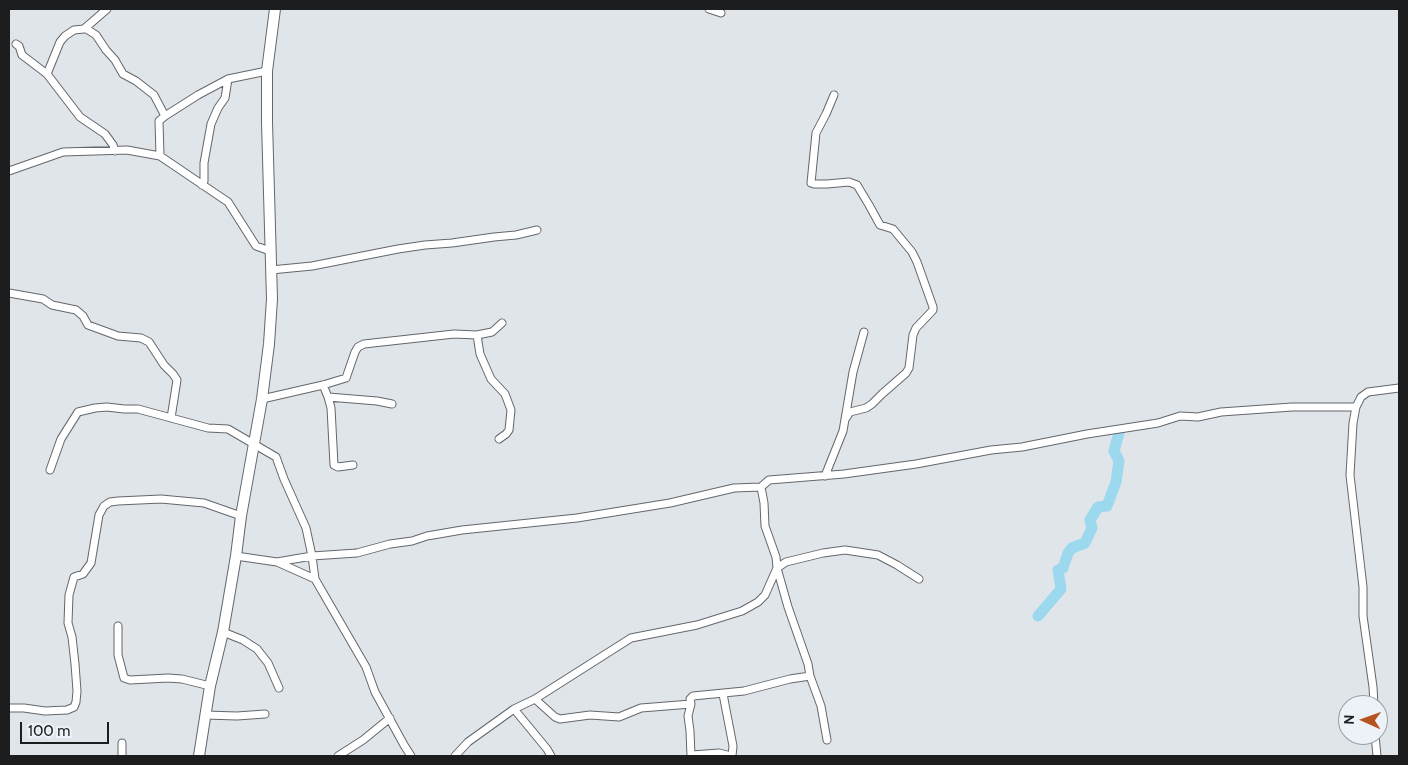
<!DOCTYPE html>
<style>
body{margin:0}
#map{position:relative;width:1408px;height:765px;overflow:hidden;background:#e0e5ea;font-family:Cabin,sans-serif}
canvas{display:block}
.frame{position:absolute;inset:0;border:10px solid #1b1d1f;pointer-events:none}
.north{position:absolute;left:1338px;top:695px;width:50px;height:50px;box-sizing:border-box;background:#edf2f8;border:1px solid #999da1;border-radius:50%;rotate:272deg;font-size:14px;font-weight:700;line-height:20px;text-align:center;color:#1b1d1f}
.north::after{content:'';display:block;margin:auto;width:18px;height:22px;background:#b75320;clip-path:polygon(50% 0,100% 100%,50% 72%,0 100%)}
.scale{position:absolute;left:20px;top:722px;width:89px;height:22px;box-sizing:border-box;border:2px solid #1b1d1f;border-top:0;padding-left:6px;font-size:15px;line-height:18px;white-space:nowrap;color:#1b1d1f;-webkit-text-stroke:4px #edf2f8;paint-order:stroke}
</style>
<div id="map">
<canvas width="1408" height="765"></canvas>
<div class="frame"></div>
<div class="north">N</div>
<div class="scale">100 m</div>
</div>
<script>
const context = document.querySelector('canvas').getContext('2d');
context.lineJoin = 'round';
const shape = rows => new Path2D(rows.map(r => 'M' + r).join(''));
function stroke(path, color, width, dash) { context.strokeStyle = color; context.lineWidth = width; context.lineCap = dash ? 'butt' : 'round'; context.setLineDash(dash || []); context.stroke(path); }
stroke(shape([
 [1038,616,1061,589,1058,570,1063,568,1068,553,1072,548,1085,543,1092,528,1090,520,1098,507,1107,506,1116,482,1119,461,1114,451,1119,433]
]), '#9cd8ee', 11);
const street = shape([
 [709,9,721,13],
 [85,28,96,35,106,50,115,60,123,74,136,81,154,95,165,116,159,121,160,156],
 [16,44,19,46,22,55,47,74,80,117,105,134,113,145,115,151],
 [47,74,60,42,65,36,74,30,84,29,107,9],
 [834,95,826,114,816,133,811,183,814,184,827,184,849,182,857,185,869,205,880,225,893,229,912,252,917,262,933,307,933,310,916,328,913,335,909,368,906,373,882,394,872,404,866,408,850,412,846,418],
 [165,116,198,95,228,79,267,71],
 [9,171,63,152,127,150,160,156,228,202,256,246,270,251],
 [202,185,204,181,204,163,211,124,218,108,225,98,228,79],
 [271,270,312,266,398,249,425,245,452,243,494,237,516,235,537,230],
 [9,293,43,299,52,305,76,310,83,316,88,325,118,336,141,338,149,342,164,365,173,374,177,380,171,418],
 [477,335,480,354,491,379,505,394,511,410,509,430,506,434,499,439],
 [323,385,328,397,377,401,392,404],
 [328,397,331,408,334,465,338,467,353,465],
 [262,399,323,385,346,378,355,352,358,347,364,344,454,334,477,335,492,332,502,323],
 [50,470,61,439,78,412,95,408,107,407,124,409,138,409,208,428,228,429,276,457,284,479,306,528,312,556,315,579,366,667,375,692,404,745,411,756],
 [825,476,843,431,853,372,864,332],
 [761,487,764,503,765,526,776,557,777,568,788,607,808,664,810,676,821,706,827,740],
 [236,556,277,562,315,579],
 [277,562,312,556,357,553,390,544,412,541,427,536,462,530,577,518,670,503,734,488,761,487,769,480,844,474,916,464,991,450,1022,447,1087,434,1158,423,1180,416,1198,417,1221,412,1292,407,1356,407],
 [118,626,118,655,124,678,130,680,168,678,182,679,210,686],
 [223,632,243,640,257,649,268,663,279,688],
 [723,694,733,746,732,756],
 [535,699,555,717,560,719,590,715,619,717,641,708,691,704],
 [1374,705,1373,687,1363,616,1363,587,1350,475,1353,423,1356,407,1361,397,1368,392,1399,388],
 [9,708,24,708,45,711,67,710,74,707,76,702,77,691,75,664,72,637,68,623,69,595,74,577,83,574,91,563,99,515,104,506,110,502,118,501,161,499,204,503,241,516],
 [514,709,547,749,551,756],
 [205,715,237,716,265,714],
 [1375,735,1377,756],
 [122,743,122,756],
 [692,755,719,753,731,756],
 [338,756,363,740,390,718],
 [455,756,468,742,514,709,535,699,631,638,697,625,742,611,758,602,765,595,777,568,786,562,823,553,845,550,878,555,897,565,919,579],
 [691,756,690,731,688,716,691,704,690,699,693,696,744,691,790,679,810,676]
]);
const secondary = shape([
 [199,756,210,686,223,632,236,556,241,516,262,399,269,344,272,299,267,122,267,71,275,9]
]);
stroke(street, '#63676c', 9);
stroke(secondary, '#63676c', 12);
stroke(street, '#fff', 7);
stroke(secondary, '#fff', 10);
</script>
